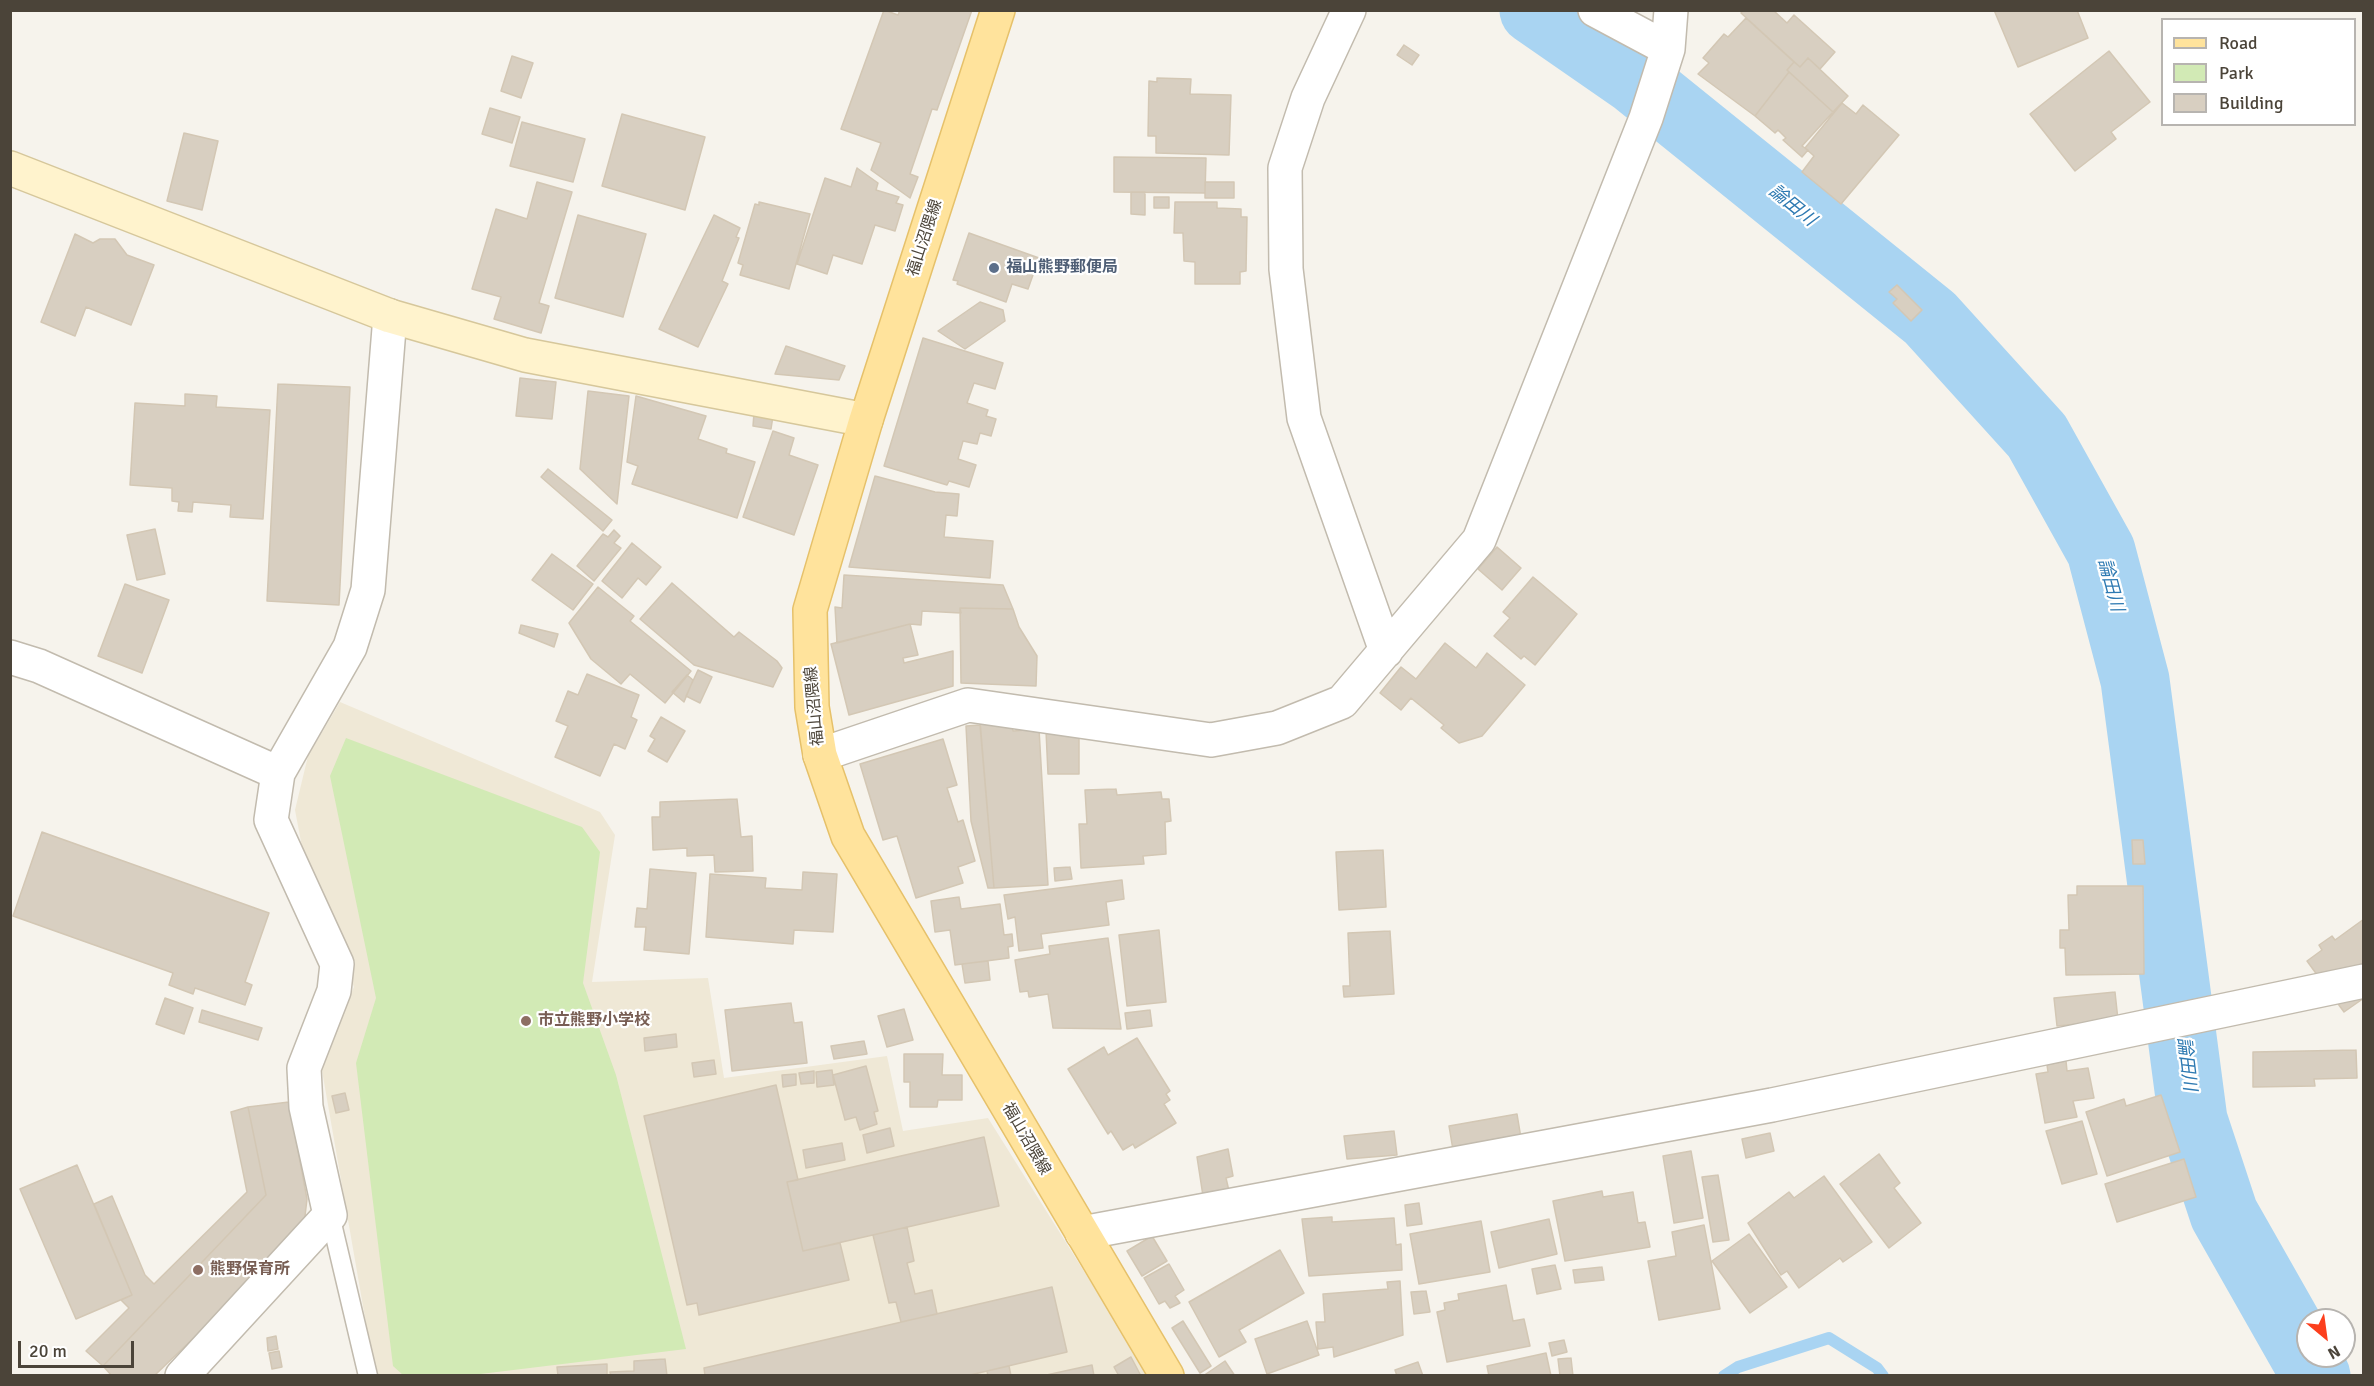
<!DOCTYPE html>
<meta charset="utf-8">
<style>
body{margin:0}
#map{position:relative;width:2374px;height:1386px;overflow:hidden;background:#f6f3ec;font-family:Signika,sans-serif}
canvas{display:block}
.frame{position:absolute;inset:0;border:12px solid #4b4439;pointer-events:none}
.legend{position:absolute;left:2161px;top:18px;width:195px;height:108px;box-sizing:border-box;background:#fff;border:2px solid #b7b4b0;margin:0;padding:8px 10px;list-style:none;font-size:18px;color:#4b4439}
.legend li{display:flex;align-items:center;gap:12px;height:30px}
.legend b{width:30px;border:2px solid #b7b4b0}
.north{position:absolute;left:2296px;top:1308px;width:60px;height:60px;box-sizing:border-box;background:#fff;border:2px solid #b7b4b0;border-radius:50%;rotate:151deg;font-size:16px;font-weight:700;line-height:24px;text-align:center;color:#4b4439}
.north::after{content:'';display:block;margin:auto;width:21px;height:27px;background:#fc3f1d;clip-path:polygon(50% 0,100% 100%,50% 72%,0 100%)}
.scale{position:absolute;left:18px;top:1341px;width:116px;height:27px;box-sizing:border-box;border:3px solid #4b4439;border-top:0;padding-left:8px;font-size:18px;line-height:21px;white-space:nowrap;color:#4b4439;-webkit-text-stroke:4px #fff;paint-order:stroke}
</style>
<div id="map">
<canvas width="2374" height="1386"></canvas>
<div class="frame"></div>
<ul class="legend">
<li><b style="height:8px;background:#ffe39c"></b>Road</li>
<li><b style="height:16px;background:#d2eab5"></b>Park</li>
<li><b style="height:16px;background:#d8cfc1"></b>Building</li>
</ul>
<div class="north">N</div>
<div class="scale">20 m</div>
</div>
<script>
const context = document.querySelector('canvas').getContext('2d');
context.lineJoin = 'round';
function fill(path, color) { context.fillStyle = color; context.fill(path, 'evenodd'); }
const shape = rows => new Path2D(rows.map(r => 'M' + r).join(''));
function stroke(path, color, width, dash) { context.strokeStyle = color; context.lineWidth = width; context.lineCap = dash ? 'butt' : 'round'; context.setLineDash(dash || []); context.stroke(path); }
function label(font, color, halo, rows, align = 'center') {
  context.font = font + ' Signika,"Noto Sans JP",sans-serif'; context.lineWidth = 4.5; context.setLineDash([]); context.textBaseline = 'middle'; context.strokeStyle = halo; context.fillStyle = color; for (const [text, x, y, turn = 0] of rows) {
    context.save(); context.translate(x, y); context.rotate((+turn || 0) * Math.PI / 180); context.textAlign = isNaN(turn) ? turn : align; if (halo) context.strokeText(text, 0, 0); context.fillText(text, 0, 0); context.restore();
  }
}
fill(shape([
 [340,702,600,812,615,835,592,982,708,978,724,1078,887,1056,903,1131,988,1118,1149,1375,375,1375,320,1059,354,987,303,852,295,810,308,756]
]), '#efe8d6');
fill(shape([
 [346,738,582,827,600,852,583,983,616,1075,686,1349,464,1376,403,1375,393,1366,356,1063,376,998,330,776]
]), '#d2eab5');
stroke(shape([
 [1724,1376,1738,1367,1829,1338,1877,1368,1883,1376]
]), '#a9d4f2', 12);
stroke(shape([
 [1534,10,1635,80,1930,318,2037,436,2101,551,2135,680,2193,1120,2224,1214,2316,1376]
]), '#a9d4f2', 69);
const building = shape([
 [884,10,898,15,900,10,972,10,937,110,932,109,910,174,918,177,910,198,871,170,881,143,841,129,884,10],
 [1743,10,1773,10,1787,23,1794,15,1835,52,1820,69,1808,58,1800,67,1741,13,1743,10],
 [1994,10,2077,10,2088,38,2018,67,1994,10],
 [1746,18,1794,62,1787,70,1789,72,1755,116,1698,74,1709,63,1703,58,1724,34,1728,37,1746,18],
 [1404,45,1419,55,1412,65,1397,55,1404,45],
 [2109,51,2150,102,2111,132,2116,139,2075,171,2030,114,2109,51],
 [512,56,533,63,521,98,501,91,512,56],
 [1808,58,1848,96,1833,112,1787,70,1794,62,1800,67,1808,58],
 [1789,72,1833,112,1802,146,1808,150,1802,157,1783,140,1786,138,1778,130,1775,133,1755,116,1789,72],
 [1157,78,1191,79,1190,94,1231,95,1229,155,1156,153,1156,136,1148,136,1149,81,1157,82,1157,78],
 [1842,103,1856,114,1863,105,1899,135,1841,204,1802,172,1814,156,1805,148,1842,103],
 [490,108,520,117,512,143,482,134,490,108],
 [622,114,705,137,685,210,602,186,622,114],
 [522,122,585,139,573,182,510,166,522,122],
 [184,133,218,141,202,210,167,201,184,133],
 [1114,157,1206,158,1205,193,1114,192,1114,157],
 [857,168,878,183,876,190,899,197,896,203,903,205,895,231,875,225,862,264,833,255,827,274,797,264,825,178,851,187,857,168],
 [537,182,572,192,539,303,549,306,541,333,494,319,501,297,472,289,496,209,527,219,537,182],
 [1205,182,1234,182,1234,198,1205,198,1205,182],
 [1131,192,1145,192,1145,215,1131,214,1131,192],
 [1154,197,1169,197,1169,208,1154,208,1154,197],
 [759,202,810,214,789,289,740,275,743,265,738,263,755,204,759,205,759,202],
 [1175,202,1217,202,1217,208,1241,209,1241,217,1247,217,1246,271,1240,272,1240,284,1195,284,1195,262,1184,261,1183,233,1174,233,1175,202],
 [578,215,646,234,623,317,555,298,578,215],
 [714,215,740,228,736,237,739,238,722,281,728,284,698,347,659,329,714,215],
 [969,233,1039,258,1028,289,1012,284,1006,302,957,284,958,281,953,280,969,233],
 [75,234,93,243,100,239,115,239,127,255,154,265,131,325,86,307,75,336,41,322,75,234],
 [1897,285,1922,310,1911,321,1893,303,1897,299,1889,292,1897,285],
 [980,302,1003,310,1005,321,965,349,938,331,980,302],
 [923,338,1003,363,995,389,974,383,967,403,988,410,986,416,996,419,991,436,980,433,977,444,963,441,958,459,976,465,969,487,949,481,947,485,884,466,923,338],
 [786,346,845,366,839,380,775,374,786,346],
 [520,378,556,382,552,419,516,416,520,378],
 [278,384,350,387,339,605,267,601,278,384],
 [588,391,629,396,617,504,580,469,588,391],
 [185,394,217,396,216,407,270,410,263,519,230,517,231,505,193,502,192,512,178,511,179,502,172,501,172,488,130,485,135,403,185,406,185,394],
 [636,396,706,416,698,439,727,449,726,453,755,462,737,518,632,484,638,466,627,462,636,396],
 [754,413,773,416,771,429,753,426,754,413],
 [773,431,794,438,789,455,818,465,794,535,743,517,773,431],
 [548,469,612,520,603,531,541,477,548,469],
 [875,476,935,492,959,494,957,516,946,515,944,537,993,541,990,578,849,567,875,476],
 [155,529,165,574,137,580,127,535,155,529],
 [614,530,620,536,614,543,621,548,594,581,577,566,603,534,608,537,614,530],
 [632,543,661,567,646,585,638,578,622,598,602,581,632,543],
 [1497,547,1521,568,1502,590,1478,569,1497,547],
 [552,554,593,584,573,610,532,580,552,554],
 [844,575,1003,585,1013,609,960,608,961,613,922,611,921,625,910,624,837,643,835,607,842,608,844,575],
 [1533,577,1577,614,1535,665,1524,656,1521,659,1494,636,1510,618,1503,612,1533,577],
 [672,583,734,637,739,632,777,661,782,668,773,687,694,665,640,619,672,583],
 [125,584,169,600,142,673,98,656,125,584],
 [598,587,634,616,630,621,691,671,665,703,630,674,621,684,591,659,569,623,598,587],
 [960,608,1013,609,1019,627,1037,656,1036,686,961,683,960,608],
 [910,624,918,655,903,658,904,663,953,651,953,686,849,715,831,644,910,624],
 [521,625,558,634,554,647,519,633,521,625],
 [1445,643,1476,668,1487,653,1525,685,1482,736,1459,743,1441,728,1444,725,1411,698,1401,710,1380,693,1401,667,1416,679,1445,643],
 [698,670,712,677,700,703,686,696,698,670],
 [587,674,639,695,631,717,637,720,625,749,614,744,600,776,555,757,568,726,556,721,568,691,578,695,587,674],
 [687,675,693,680,684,702,672,692,687,675],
 [661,717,685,731,667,762,648,751,655,739,650,736,661,717],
 [980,721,1012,723,1013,731,1039,729,1048,885,994,888,980,721],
 [980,725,994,888,988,888,971,821,966,726,980,725],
 [1046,731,1079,731,1079,774,1048,774,1046,731],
 [943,739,957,785,947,788,958,822,963,820,975,861,958,867,963,883,916,898,897,836,883,840,860,764,943,739],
 [1116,789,1117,795,1161,792,1162,799,1169,799,1171,821,1165,822,1166,854,1143,856,1144,864,1081,868,1079,824,1087,824,1085,790,1116,789],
 [737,799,741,837,752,836,753,871,715,872,714,855,687,856,687,848,653,850,652,817,660,817,660,802,737,799],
 [42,832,269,913,245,982,252,985,245,1005,195,988,193,994,169,985,173,973,13,916,42,832],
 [2132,840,2143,840,2145,864,2133,864,2132,840],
 [1383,850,1386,907,1339,910,1336,852,1383,850],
 [1070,867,1072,879,1055,881,1054,868,1070,867],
 [650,869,696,873,689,954,644,950,646,927,635,927,637,908,647,909,650,869],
 [803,872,837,874,833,932,794,930,793,944,706,937,710,874,766,878,765,888,802,890,803,872],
 [1122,880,1124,899,1106,902,1109,925,1041,934,1043,948,1019,951,1015,917,1008,919,1004,895,1122,880],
 [2077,886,2143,886,2144,974,2066,975,2065,948,2060,948,2060,930,2069,930,2068,895,2077,895,2077,886],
 [959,897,961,909,1000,904,1004,935,1012,934,1013,946,1008,947,1009,958,955,965,950,930,935,932,931,901,959,897],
 [2364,919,2364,998,2344,1012,2307,961,2322,950,2319,945,2332,936,2335,940,2364,919],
 [1159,930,1166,1002,1127,1006,1119,935,1159,930],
 [1390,931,1394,994,1344,997,1343,986,1350,986,1348,933,1390,931],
 [1108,938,1121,1029,1053,1028,1048,994,1029,997,1028,991,1020,992,1015,960,1050,954,1049,946,1108,938],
 [988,961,990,980,965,983,962,964,988,961],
 [2115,992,2118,1020,2057,1026,2054,998,2115,992],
 [165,998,193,1008,184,1034,156,1024,165,998],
 [791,1003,794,1023,802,1022,807,1063,732,1071,725,1010,791,1003],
 [904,1009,913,1040,887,1047,878,1016,904,1009],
 [202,1010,262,1028,258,1040,199,1022,202,1010],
 [1150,1010,1152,1026,1127,1029,1125,1013,1150,1010],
 [676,1034,677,1047,645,1051,644,1038,676,1034],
 [1137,1038,1170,1091,1166,1094,1170,1100,1164,1104,1176,1123,1135,1148,1133,1144,1123,1150,1111,1131,1108,1134,1068,1069,1104,1047,1108,1055,1137,1038],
 [864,1041,867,1054,834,1059,831,1046,864,1041],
 [2356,1050,2357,1078,2314,1079,2315,1086,2253,1087,2253,1052,2356,1050],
 [904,1054,943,1054,942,1075,962,1075,962,1100,938,1100,937,1107,910,1107,910,1082,904,1082,904,1054],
 [714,1060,716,1074,694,1077,692,1063,714,1060],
 [2066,1061,2067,1071,2088,1068,2094,1098,2073,1101,2077,1117,2045,1123,2036,1074,2048,1072,2047,1065,2066,1061],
 [866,1066,878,1111,874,1112,877,1124,860,1130,856,1117,845,1120,833,1075,866,1066],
 [832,1070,834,1085,817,1087,816,1072,832,1070],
 [814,1071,814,1083,801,1084,799,1073,814,1071],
 [796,1074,796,1085,783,1087,782,1075,796,1074],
 [776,1085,798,1180,787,1182,803,1251,840,1243,849,1280,699,1315,697,1303,687,1305,644,1116,776,1085],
 [345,1093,349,1110,336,1113,332,1096,345,1093],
 [2161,1095,2180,1152,2107,1176,2086,1112,2124,1099,2126,1106,2161,1095],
 [289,1102,307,1199,303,1233,154,1376,112,1376,103,1366,266,1195,248,1107,289,1102],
 [248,1107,266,1195,103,1366,86,1351,129,1308,121,1300,132,1295,94,1204,112,1196,145,1275,154,1284,247,1192,231,1112,248,1107],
 [1517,1114,1522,1144,1454,1156,1449,1126,1517,1114],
 [2082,1121,2097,1174,2062,1184,2046,1131,2082,1121],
 [890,1128,894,1146,867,1153,863,1135,890,1128],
 [1394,1131,1397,1155,1347,1159,1344,1136,1394,1131],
 [1770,1133,1774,1151,1746,1158,1742,1139,1770,1133],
 [984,1137,999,1206,803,1251,787,1182,984,1137],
 [842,1143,845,1160,806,1168,803,1150,842,1143],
 [1228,1149,1233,1176,1226,1178,1229,1191,1203,1196,1197,1157,1228,1149],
 [1691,1151,1703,1218,1674,1223,1663,1156,1691,1151],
 [1879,1154,1900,1183,1894,1188,1921,1223,1889,1248,1840,1184,1879,1154],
 [2184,1159,2196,1197,2117,1222,2105,1184,2184,1159],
 [77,1165,132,1295,76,1319,20,1189,77,1165],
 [1718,1175,1729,1240,1713,1242,1702,1177,1718,1175],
 [1824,1176,1872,1242,1843,1262,1840,1258,1799,1288,1787,1271,1781,1275,1748,1223,1789,1192,1794,1198,1824,1176],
 [1602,1191,1603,1197,1633,1192,1638,1223,1645,1222,1650,1247,1565,1261,1553,1201,1602,1191],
 [1419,1203,1422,1224,1407,1226,1405,1205,1419,1203],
 [1332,1217,1332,1222,1394,1218,1396,1245,1401,1244,1402,1270,1309,1276,1302,1219,1332,1217],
 [1549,1219,1557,1254,1499,1268,1491,1232,1549,1219],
 [1481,1221,1490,1272,1419,1284,1410,1234,1481,1221],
 [1704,1225,1720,1309,1659,1320,1648,1261,1676,1256,1672,1232,1704,1225],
 [907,1227,914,1261,907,1263,915,1294,932,1290,937,1314,901,1322,896,1302,889,1303,873,1235,907,1227],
 [1749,1234,1787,1287,1750,1313,1712,1261,1749,1234],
 [1152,1236,1167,1261,1142,1276,1127,1251,1152,1236],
 [1280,1250,1304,1293,1239,1330,1246,1342,1219,1357,1189,1302,1280,1250],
 [1169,1264,1184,1290,1175,1296,1180,1303,1170,1308,1165,1301,1159,1304,1144,1278,1169,1264],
 [1555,1265,1561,1289,1537,1294,1532,1269,1555,1265],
 [1602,1267,1604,1280,1575,1283,1573,1270,1602,1267],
 [1400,1281,1403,1335,1334,1357,1333,1347,1318,1349,1316,1322,1325,1322,1323,1294,1388,1289,1387,1282,1400,1281],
 [1506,1285,1513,1321,1524,1319,1530,1346,1447,1362,1437,1312,1445,1310,1444,1303,1459,1300,1458,1294,1506,1285],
 [1052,1287,1067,1352,966,1376,705,1376,704,1368,1052,1287],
 [1426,1291,1430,1312,1414,1314,1411,1292,1426,1291],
 [1183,1321,1211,1366,1200,1373,1172,1328,1183,1321],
 [1307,1321,1319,1355,1267,1374,1255,1339,1307,1321],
 [276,1336,278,1349,268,1351,267,1338,276,1336],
 [1564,1340,1567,1352,1552,1356,1549,1343,1564,1340],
 [279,1351,282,1367,272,1369,269,1353,279,1351],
 [1546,1353,1551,1376,1489,1376,1487,1366,1546,1353],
 [1131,1357,1141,1376,1119,1376,1114,1367,1131,1357],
 [1571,1358,1573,1376,1560,1376,1558,1359,1571,1358],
 [665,1359,667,1376,611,1376,610,1372,634,1371,634,1361,665,1359],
 [1225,1361,1235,1376,1203,1376,1225,1361],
 [1418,1362,1423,1376,1397,1376,1395,1370,1418,1362],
 [607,1364,607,1376,558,1376,557,1367,607,1364],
 [1092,1365,1094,1376,1042,1376,1092,1365],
 [1009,1366,1011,1376,988,1376,987,1371,1009,1366]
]);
fill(building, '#d8cfc1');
stroke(building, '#d3c7b4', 1.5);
const lane = shape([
 [330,1215,368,1376]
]);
const street = shape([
 [1349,10,1308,98,1285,168,1286,269,1304,418,1386,651],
 [1595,10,1668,49],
 [10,657,39,666,278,773],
 [820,755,968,705,1211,740,1277,728,1342,702,1479,540,1646,118,1668,49,1671,10],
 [1082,1233,1772,1105,2364,981],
 [182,1376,330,1215,306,1107,304,1068,334,991,337,964,271,820,278,773,350,647,368,590,390,316]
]);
const secondary = shape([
 [10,168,390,316,525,355,866,420]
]);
const primary = shape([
 [998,10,866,420,810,610,812,707,820,755,848,836,1167,1376]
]);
stroke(lane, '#c2bbae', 21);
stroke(street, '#c2bbae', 36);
stroke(secondary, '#d6c79b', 36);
stroke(primary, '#e6c16a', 36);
stroke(lane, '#fff', 18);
stroke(street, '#fff', 33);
stroke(secondary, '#fff3cd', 33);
stroke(primary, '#ffe39c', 33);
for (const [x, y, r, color] of [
 [994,268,6,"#5c6f8a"],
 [526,1021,6,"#8d6e63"],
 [198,1270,6,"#8d6e63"]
]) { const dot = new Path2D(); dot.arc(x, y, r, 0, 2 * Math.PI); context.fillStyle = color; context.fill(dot); stroke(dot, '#fff', 2); }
label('16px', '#4b4439', '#fff', [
 ["福山沼隈線",925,238,-72],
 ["福山沼隈線",815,706,-95],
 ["福山沼隈線",1026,1139,60]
]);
label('bold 16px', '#4e5e75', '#fff', [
 ["福山熊野郵便局",1006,268]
], 'left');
label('bold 16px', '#785e54', '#fff', [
 ["市立熊野小学校",538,1021],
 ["熊野保育所",210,1270]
], 'left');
label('italic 18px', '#2e7ab2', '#fff', [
 ["論田川",1792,206,39],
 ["論田川",2110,585,75],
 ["論田川",2186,1064,83]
]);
</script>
